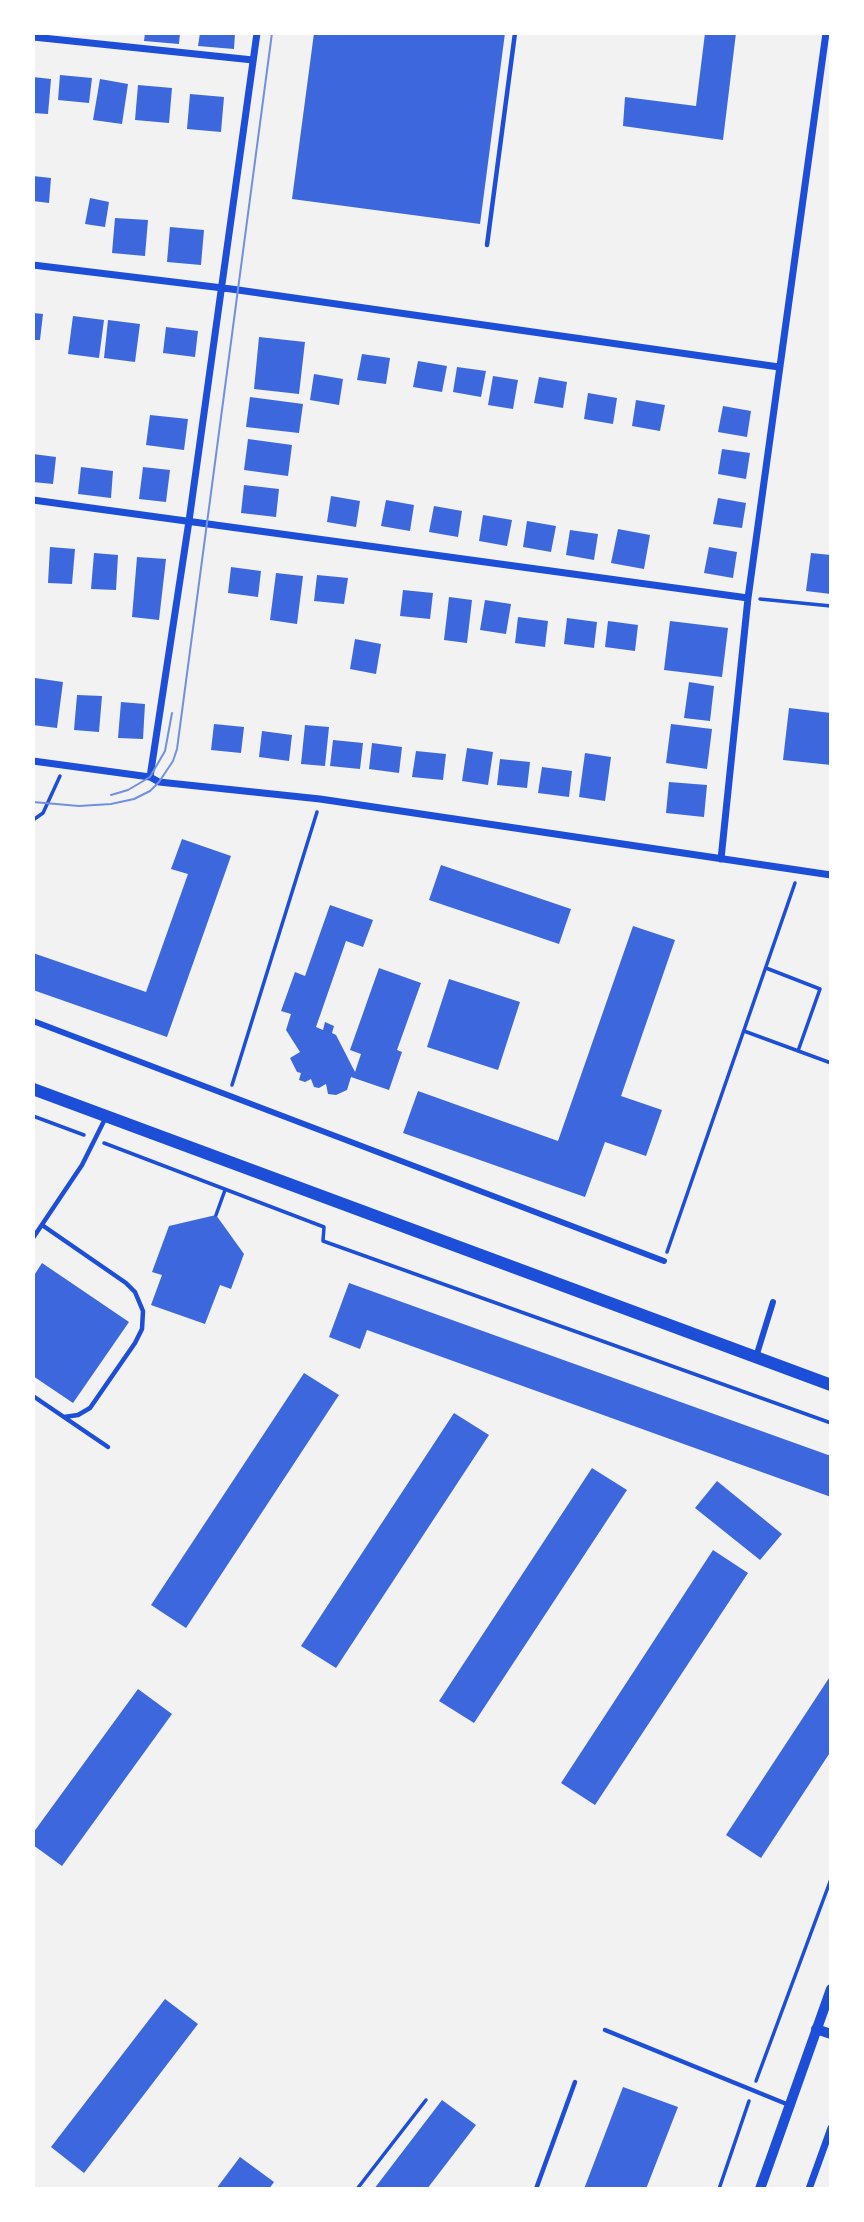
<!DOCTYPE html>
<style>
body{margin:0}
#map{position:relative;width:864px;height:2222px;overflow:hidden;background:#f2f2f2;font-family:Commissioner,sans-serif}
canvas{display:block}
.frame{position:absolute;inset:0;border:35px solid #fff;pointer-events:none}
</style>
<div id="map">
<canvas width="864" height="2222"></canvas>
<div class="frame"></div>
</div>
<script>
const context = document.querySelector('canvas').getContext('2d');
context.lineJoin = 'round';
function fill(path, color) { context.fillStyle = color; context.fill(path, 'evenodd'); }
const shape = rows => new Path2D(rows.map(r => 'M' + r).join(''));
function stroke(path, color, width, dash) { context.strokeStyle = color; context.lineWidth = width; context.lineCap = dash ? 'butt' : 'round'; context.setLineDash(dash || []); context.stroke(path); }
fill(shape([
 [145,33,180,33,179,44,144,41],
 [200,33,235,33,234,49,198,46],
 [314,33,505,33,480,224,292,199],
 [705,33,736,33,723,140,623,126,625,97,696,106],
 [60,75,92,78,89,103,58,100],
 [33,77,51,79,48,114,33,113],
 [100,79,128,84,122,124,93,120],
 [138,85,172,88,169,123,135,120],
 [190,94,224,97,221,132,187,129],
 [33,176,51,178,49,203,33,201],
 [90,198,109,202,105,227,85,224],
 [115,218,148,220,145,256,112,253],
 [170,227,204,230,201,265,167,262],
 [33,313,43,314,40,340,33,340],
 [73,316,104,320,99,358,68,354],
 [108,320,140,324,135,362,104,358],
 [166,327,198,331,195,357,163,353],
 [259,337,305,342,299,394,254,389],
 [362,354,390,358,386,384,357,380],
 [418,361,447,366,442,392,413,387],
 [457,367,486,371,481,397,453,392],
 [314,374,343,379,339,405,310,400],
 [493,376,518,380,513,409,488,405],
 [539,377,567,382,563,408,534,403],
 [588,393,617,398,613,424,584,419],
 [250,397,303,404,299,433,246,427],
 [636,400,665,405,660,431,632,426],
 [723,406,751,411,747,437,718,432],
 [150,415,188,419,184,450,146,445],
 [248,439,292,445,288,476,244,470],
 [722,449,750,453,746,479,718,474],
 [33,454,56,457,53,484,33,482],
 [81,467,113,471,111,498,78,494],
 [143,467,170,470,166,502,139,499],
 [244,485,279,489,276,517,241,513],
 [331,496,360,501,356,527,327,522],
 [718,498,746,503,742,528,713,524],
 [386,500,414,505,410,531,381,526],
 [434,506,462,511,458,537,429,532],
 [483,515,512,520,507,546,479,541],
 [527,521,556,526,551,552,523,547],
 [618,529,650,535,644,569,611,563],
 [570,530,598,534,594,560,566,555],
 [50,547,75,549,72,584,48,583],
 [709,547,737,552,733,578,704,573],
 [94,553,118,555,116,590,91,589],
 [811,553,831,555,831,594,806,591],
 [137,557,166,559,159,620,132,617],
 [231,567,261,571,258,597,228,593],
 [276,573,303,576,297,624,270,620],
 [317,575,348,578,344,604,314,601],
 [403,590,433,593,430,619,400,616],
 [449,597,472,600,467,643,444,640],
 [485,600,511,604,506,634,480,630],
 [518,617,548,621,545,647,515,643],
 [567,618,597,622,594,648,564,644],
 [608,621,638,625,635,651,605,647],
 [670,621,728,628,722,677,664,670],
 [355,639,381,644,376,674,350,669],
 [35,678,63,682,57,728,33,725],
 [689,682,714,686,710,721,684,718],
 [77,695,102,696,99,732,74,730],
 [121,702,145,704,143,739,118,738],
 [789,708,831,713,831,765,783,760],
 [214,724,244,727,241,753,211,750],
 [671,724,712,729,707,769,666,763],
 [305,725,329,727,325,766,301,764],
 [262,731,292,735,289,761,259,757],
 [333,740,363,743,360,769,330,766],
 [372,743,402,747,399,773,369,769],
 [467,748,493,752,488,785,462,781],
 [416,751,446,754,443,780,412,777],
 [585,753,611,757,605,801,579,797],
 [500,759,530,762,527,788,497,785],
 [542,767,572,771,569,797,538,793],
 [669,782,707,785,704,817,666,813],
 [182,839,231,856,167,1037,33,990,33,953,146,992,188,874,171,869],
 [441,865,571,909,559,944,429,900],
 [330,905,373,920,363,947,346,941,316,1027,323,1030,325,1022,334,1026,332,1033,336,1035,355,1072,361,1054,350,1050,379,968,421,983,397,1050,402,1052,389,1090,351,1077,347,1090,336,1095,328,1094,326,1084,319,1088,314,1087,311,1079,305,1082,299,1080,301,1073,297,1072,290,1058,300,1052,286,1030,291,1014,281,1011,295,972,305,976],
 [633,926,675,940,621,1096,662,1110,646,1156,605,1142,585,1197,403,1133,418,1091,558,1141],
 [449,979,520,1002,498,1070,427,1047],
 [216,1215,244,1254,231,1289,220,1285,205,1324,151,1305,162,1275,152,1272,169,1226],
 [42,1263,129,1322,73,1403,33,1376,33,1277],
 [349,1283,831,1456,831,1497,367,1330,360,1349,329,1337],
 [304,1373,339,1395,186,1628,151,1605],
 [454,1413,489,1435,336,1668,301,1646],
 [592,1468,627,1490,474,1723,439,1701],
 [717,1481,782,1534,760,1560,695,1508],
 [713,1550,748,1573,595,1805,561,1783],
 [831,1675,831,1751,761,1858,726,1835],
 [138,1689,172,1714,62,1866,33,1845,33,1833],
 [165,1999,198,2024,84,2173,51,2147],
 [623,2087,678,2107,646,2189,584,2189],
 [442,2100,476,2125,427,2189,374,2189],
 [240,2157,274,2182,269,2189,216,2189]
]), '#3d67dc');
stroke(shape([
 [760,599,831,606],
 [33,820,43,813,60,776],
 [766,968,820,989,798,1051],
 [744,1031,831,1063],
 [232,1085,317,812],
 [33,1116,84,1135],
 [104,1143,324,1227,323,1241,831,1423],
 [216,1215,225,1190],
 [667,1252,795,883],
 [756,2081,831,1879],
 [357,2189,426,2100],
 [719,2189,749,2101]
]), '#1d4ed8', 3.5);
stroke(shape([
 [487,245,515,33],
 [42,1225,126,1283,135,1292,143,1311,142,1329,135,1343,90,1408,78,1415,64,1417],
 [33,1238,82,1165,105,1119],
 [33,1396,108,1447],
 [605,2030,789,2105],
 [536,2189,575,2082]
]), '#1d4ed8', 4.5);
stroke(shape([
 [33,1021,664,1261],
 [756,1357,773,1302]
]), '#1d4ed8', 6);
stroke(shape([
 [33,37,253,60],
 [33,265,231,289,779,367],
 [33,500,748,598],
 [33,761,150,777,159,782,320,799,831,875],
 [150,777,189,521,257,33],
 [721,859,748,598,826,33],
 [809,2189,831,2128]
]), '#1d4ed8', 7);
stroke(shape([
 [816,2029,831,2034],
 [760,2189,831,1989]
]), '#1d4ed8', 10);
stroke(shape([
 [33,1089,831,1385]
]), '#1d4ed8', 12);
stroke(shape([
 [111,795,128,790,150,777,165,751,172,713],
 [33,802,79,806,111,804,134,799,150,791,159,782,173,761,177,749,272,33]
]), '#7290e2', 2);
</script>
